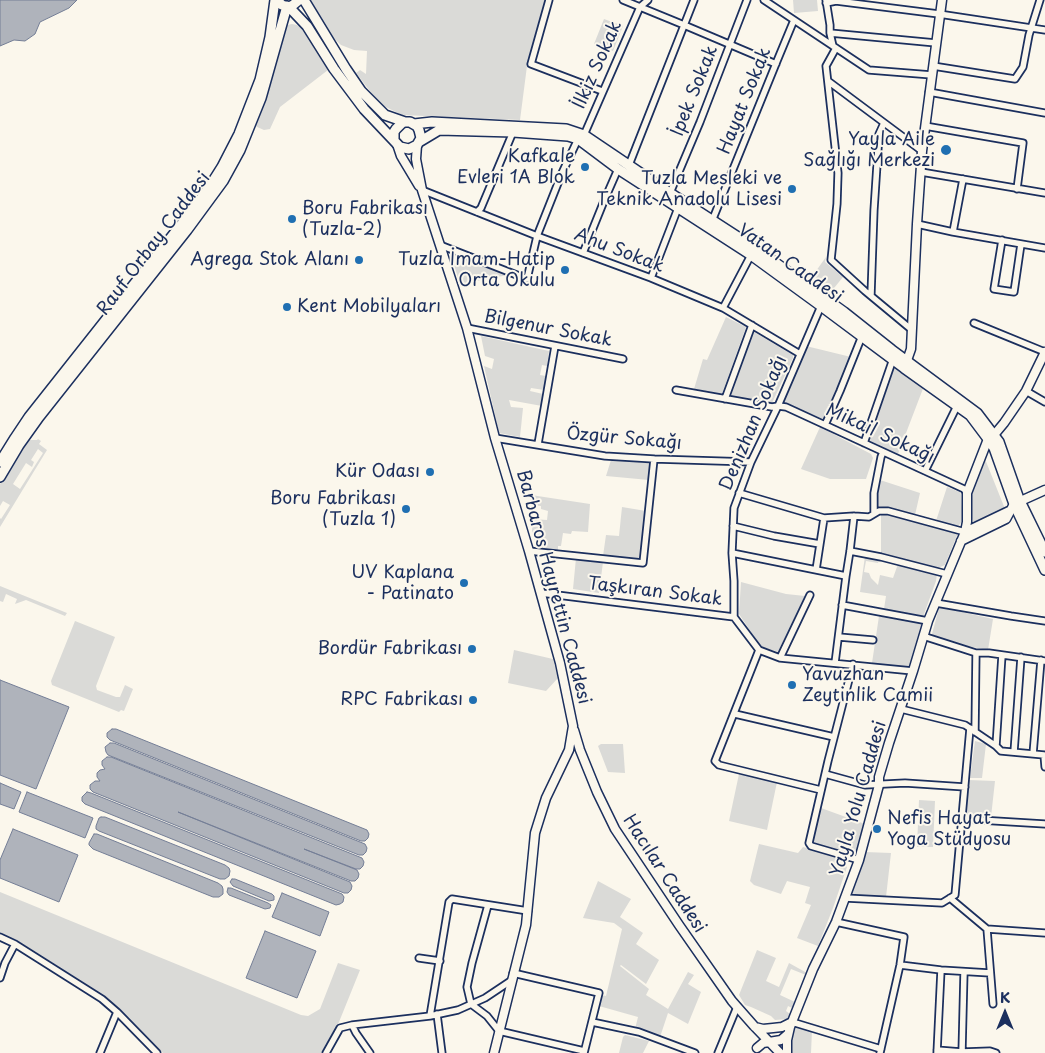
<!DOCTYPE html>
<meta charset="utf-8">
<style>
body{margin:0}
#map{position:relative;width:1045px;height:1053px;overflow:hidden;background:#fbf7ec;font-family:"Playpen Sans",sans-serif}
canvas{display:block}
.north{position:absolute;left:980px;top:988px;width:50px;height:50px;-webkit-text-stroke:4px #fbf7ec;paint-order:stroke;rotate:0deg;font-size:14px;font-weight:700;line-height:20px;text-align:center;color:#1b2f5e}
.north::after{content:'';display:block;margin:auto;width:18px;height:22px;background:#1b2f5e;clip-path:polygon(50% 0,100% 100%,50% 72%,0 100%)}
</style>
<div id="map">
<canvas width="1045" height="1053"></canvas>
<div class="north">K</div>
</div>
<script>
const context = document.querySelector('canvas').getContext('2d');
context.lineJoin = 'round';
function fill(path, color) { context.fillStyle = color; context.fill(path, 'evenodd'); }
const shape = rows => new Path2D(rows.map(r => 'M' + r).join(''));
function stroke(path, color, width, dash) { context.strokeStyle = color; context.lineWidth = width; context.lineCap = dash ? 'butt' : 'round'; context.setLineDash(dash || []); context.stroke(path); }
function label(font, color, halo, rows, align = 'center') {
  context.font = font + ' "Playpen Sans",sans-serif'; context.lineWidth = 4; context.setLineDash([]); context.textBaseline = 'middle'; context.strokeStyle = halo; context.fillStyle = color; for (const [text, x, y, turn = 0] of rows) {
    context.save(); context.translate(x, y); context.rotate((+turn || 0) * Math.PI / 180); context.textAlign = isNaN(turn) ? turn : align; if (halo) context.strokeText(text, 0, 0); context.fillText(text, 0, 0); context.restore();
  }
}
fill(shape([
 [309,0,546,0,527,66,520,120,402,115,380,104,356,73,360,70,366,74,367,51,354,50,341,45,327,32],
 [793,0,817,0,818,11,794,13],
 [604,19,623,26,613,51,594,44],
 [292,24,297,25,300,27,306,35,328,70,280,107,270,129,264,130,255,126,267,95,274,72,284,29,287,25],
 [450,252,508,275,460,284],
 [826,257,825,262,843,277,830,293,811,278],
 [726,317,746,327,722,394,694,389,703,359,707,360],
 [754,332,793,355,793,358,772,403,731,396,752,333],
 [481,336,549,351,547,366,542,365,540,375,546,376,544,390,531,388,530,391,543,394,542,406,509,400,511,407,523,408,520,437,499,433,484,366,492,369,494,359,485,356],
 [806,346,851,357,837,390,823,419,782,402],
 [895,365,924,386,898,454,868,440],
 [820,427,871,454,873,458,866,479,830,479,801,469],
 [38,439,41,441,39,444,47,450,0,527,0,518,1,519,10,505,3,501,0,506,0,484,27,442,29,440,37,440],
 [38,449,43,453,20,489,13,484,26,463,32,467,34,462,31,460],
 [985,459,1005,509,974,523,971,516,971,495],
 [611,460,650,463,649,480,606,476],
 [880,480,920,493,915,515,889,508,877,506,877,492],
 [947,487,960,492,961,495,963,521,958,526,936,521],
 [531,495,590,504,588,532,572,531,571,534,563,533,561,546,558,546,558,551,537,548,532,531,533,519,547,520,548,511,541,509,541,506,530,505],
 [622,507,646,511,641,560,603,556,606,535,619,536],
 [881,514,889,514,958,533,945,565,938,568,881,553],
 [865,556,879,560,878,563,866,561,864,572,869,573,871,578,878,585,880,575,893,578,898,564,937,574,936,581,923,617,884,609,886,596,860,592],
 [576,558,603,562,599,593,573,589],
 [741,582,786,594,805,596,778,652,761,647,739,614],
 [0,586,67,613,65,616,26,600,15,604,17,599,6,594,3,602,0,601],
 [941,606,966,613,993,619,988,650,957,644,934,637,932,634,939,608],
 [879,616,921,623,922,627,911,666,908,668,872,663],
 [75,621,115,637,96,686,97,690,116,697,120,697,125,685,133,689,124,711,121,710,119,712,52,685,51,681],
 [514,650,553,659,558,678,546,691,508,683],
 [975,741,986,744,982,778,970,778],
 [601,744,623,744,625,773,608,772,598,746],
 [739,774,777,782,767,830,729,821],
 [968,780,995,781,991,817,967,816],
 [919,800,935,801,933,847,917,847],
 [821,808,865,824,859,846,858,846,857,849,849,855,814,844,812,840],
 [759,844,798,853,803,847,842,858,847,867,833,908,818,946,797,938,811,905,805,903,810,887,787,881,781,894,754,885,750,881],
 [865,852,891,853,886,897,858,895,852,893],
 [598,881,631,899,620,917,643,933,636,944,659,960,646,984,621,965,620,966,649,989,646,995,668,1009,688,972,694,975,688,984,701,992,688,1024,668,1013,660,1037,635,1029,638,1017,599,1006,602,995,606,996,622,929,614,923,583,918],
 [0,892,301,1015,308,1016,320,1009,338,963,360,970,339,1022,321,1053,163,1053,123,1012,103,995,18,941,0,933],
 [757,950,776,958,766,981,779,987,789,963,807,973,806,975,791,969,780,995,795,1002,792,1008,788,1006,786,1011,790,1014,788,1019,775,1020,771,1016,751,1007,745,1005,739,995],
 [797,1026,812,1030,811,1053,790,1053,791,1042,794,1030,795,1027],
 [625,1035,649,1041,643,1053,619,1053,623,1037]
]), '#dadad7');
const water = shape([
 [0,0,77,0,69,8,40,22,35,34,25,41,14,40,0,46,0,0],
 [0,680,69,707,36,789,0,775,0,680],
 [112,729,116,729,367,830,369,834,368,838,365,841,361,841,110,740,107,737,107,733,112,729],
 [110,743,114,743,365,844,367,848,366,852,363,855,359,855,108,755,106,752,105,747,110,743],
 [107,757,111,757,362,858,364,862,363,866,360,869,356,869,304,849,357,870,359,874,358,878,355,881,351,881,178,812,350,882,352,886,351,890,348,893,344,893,93,792,90,789,90,785,95,781,100,781,97,777,97,773,100,770,105,769,102,765,102,761,107,757],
 [0,783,21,792,14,809,0,804,0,783],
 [27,792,93,818,85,838,19,812,27,792],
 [87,792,91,793,342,894,344,897,343,902,340,904,336,905,85,804,82,801,82,797,87,792],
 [101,817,105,817,225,865,229,868,230,871,229,876,225,879,220,879,99,831,96,829,96,826,99,818,101,817],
 [13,829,78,855,59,902,0,878,0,860,13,829],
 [94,834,97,834,218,883,222,886,223,889,223,894,219,897,213,897,93,849,89,845,89,843,94,834],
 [232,879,235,879,272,894,274,896,274,900,269,901,233,886,230,882,232,879],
 [228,888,231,888,268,903,271,905,270,908,265,909,229,895,227,892,228,888],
 [282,893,329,912,320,936,272,917,282,893],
 [265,931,316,951,297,998,246,978,265,931]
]);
fill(water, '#afb3bb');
stroke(water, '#747e96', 1);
const street = shape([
 [549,0,531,64,602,91],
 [623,0,684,25,776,64],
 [764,0,869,70,932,75],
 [826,0,830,25,830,33,833,46],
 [826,3,836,1,939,14,1045,30],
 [830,33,936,43],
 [836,48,826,66,838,173,837,204,831,260,865,291,912,330],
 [933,66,1015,79,1023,67,1029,35,1040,0],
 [828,81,922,151],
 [929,92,1045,113],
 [925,126,1023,143,1017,189],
 [584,135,640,7,648,0],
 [629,165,694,0],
 [921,172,1045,193],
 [422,190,537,236,651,278,723,308,800,354],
 [670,193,700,122,747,0],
 [477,212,481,208,513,132],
 [712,221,777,61,794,20],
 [917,224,953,232,1045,248],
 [953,232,963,179],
 [1002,240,994,289,1014,292,1021,244],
 [440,245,527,279,537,236,562,173,578,139],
 [583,253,604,201,618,169],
 [651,278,678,208],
 [871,295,874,210,879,134,884,123],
 [723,308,751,255],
 [974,323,1045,352],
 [467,328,623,359],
 [676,390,772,407,778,406,786,407,964,489,967,493],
 [1026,391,1045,402],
 [725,399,752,325],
 [825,425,840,391,862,336],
 [495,438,605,456,654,459,751,462],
 [864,443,893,359],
 [538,444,555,346],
 [925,471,957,406],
 [739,493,824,518,854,516,869,517,879,511,888,511,965,532],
 [874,513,874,493,881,457,883,452],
 [733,526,774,536,820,544],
 [529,551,643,563,654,459],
 [850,551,881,557,947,574],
 [732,553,846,576],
 [816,570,824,518],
 [541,593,734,617],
 [936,603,1011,616,1045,621],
 [842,605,928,621],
 [734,617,734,581,732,553,734,508,751,462,778,406,821,306],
 [734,617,759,650,780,658,913,671],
 [923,636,976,653,989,653,1045,661],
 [839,637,873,640],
 [759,650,715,761,719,765,821,790],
 [780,658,810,595],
 [835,663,846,576,850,551,854,516],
 [853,664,828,761,809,843,811,846,859,860],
 [901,709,965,725,996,746,1001,751,1044,755,1045,767],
 [735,714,834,737],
 [975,732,976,653],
 [996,746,1002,655],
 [1014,752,1021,657],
 [1033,754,1041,660],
 [825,774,865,785,905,783,965,787],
 [963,819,1045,824],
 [845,898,942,903,955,895,970,728],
 [950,898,987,929,993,1004],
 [488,905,472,963,467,987,471,1004,487,1016,499,1031,584,1051],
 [836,922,904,937,900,965,880,1053],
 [987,929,1045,933],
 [0,937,15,944,102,999,117,1012,157,1053],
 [419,958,440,961],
 [900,965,941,970,990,973],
 [513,973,599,993,584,1053],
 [0,978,5,963,15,944],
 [437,1014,442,1053],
 [430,1016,449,902,452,899,528,911],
 [592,1022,639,1032,695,1053],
 [792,1022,881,1049],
 [352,1025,356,1033,370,1053],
 [937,1050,962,1052,990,1051,996,1053],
 [962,1052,964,972],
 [100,1053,117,1012],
 [326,1053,340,1028,352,1025,430,1016,458,1010,485,998,512,980],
 [718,1053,737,1007],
 [937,1053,941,970]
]);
const secondary = shape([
 [397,144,401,156,419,186],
 [417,145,416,159,422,190,467,328,495,438,529,551,560,663,573,726,569,750,546,798,535,833,526,925,494,1053],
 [905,366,911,349,917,224,922,151,942,0],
 [965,532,1011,510],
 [961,541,1006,519,1014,504,1045,490],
 [574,730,580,750,597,792,615,829,679,925,732,1001,754,1026,780,1053],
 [755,1027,763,1029,773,1028,782,1027,792,1022],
 [757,1048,763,1043,781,1040,788,1034],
 [787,1053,787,1040,790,1027,813,969,836,922,859,860,879,785,879,777,889,743,913,671,928,621,965,532,967,522,967,493,988,439,994,435,1004,423,1026,391,1045,352]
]);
const primary = shape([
 [277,0,282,5,289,7,293,5,299,0],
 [289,7,307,26,334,69,364,109,400,147,409,149,417,145,421,138,419,130,417,126,410,122,405,122,385,115,361,91,346,69,304,0],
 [414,124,432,122,566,129,584,135,670,193,755,248,844,312,892,350,977,413,999,442,1019,499,1045,552],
 [394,140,394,132,396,129,402,123,405,122],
 [419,142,439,130,513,132,568,136,578,139,618,169,751,255,821,306,904,368,970,415,988,439,994,448,1014,504,1045,570],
 [0,462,15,438,29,417,188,216,210,186,222,167,239,134,260,80,270,37,275,0],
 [0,477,19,445,39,417,187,230,223,181,240,150,261,98,287,6]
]);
stroke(street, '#1b2f5e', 9);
stroke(secondary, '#1b2f5e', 11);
stroke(primary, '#1b2f5e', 12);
stroke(street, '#fbf7ec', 5.5);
stroke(secondary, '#fbf7ec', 8);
stroke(primary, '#fbf7ec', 9);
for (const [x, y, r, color] of [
 [946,150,6,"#1f6fb2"],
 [585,167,5,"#1f6fb2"],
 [792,189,5,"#1f6fb2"],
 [292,219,5,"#1f6fb2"],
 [359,260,5,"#1f6fb2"],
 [565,270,5,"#1f6fb2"],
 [287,307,5,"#1f6fb2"],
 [430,472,5,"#1f6fb2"],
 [406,509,5,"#1f6fb2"],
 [464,583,5,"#1f6fb2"],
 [472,649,5,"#1f6fb2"],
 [792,685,5,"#1f6fb2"],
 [473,700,5,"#1f6fb2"],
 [877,829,5,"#1f6fb2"]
]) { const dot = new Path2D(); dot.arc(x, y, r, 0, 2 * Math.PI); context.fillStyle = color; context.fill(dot); stroke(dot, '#fbf7ec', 2); }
label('18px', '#1b2f5e', '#fbf7ec', [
 ["İlkiz Sokak",598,65,-66],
 ["İpek Sokak",695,91,-68],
 ["Hayat Sokak",745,101,-68],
 ["Rauf Orbay Caddesi",154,244,-53],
 ["Ahu Sokak",619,251,21],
 ["Vatan Caddesi",790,264,35],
 ["Bilgenur Sokak",548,329,11],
 ["Denizhan Sokağı",754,423,-67],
 ["Mikail Sokağı",880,434,25],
 ["Özgür Sokağı",624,439,5],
 ["Barbaros Hayrettin Caddesi",553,587,75],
 ["Taşkıran Sokak",655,592,7],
 ["Yayla Yolu Caddesi",859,799,-74],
 ["Hacılar Caddesi",664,874,57]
]);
label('18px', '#1b2f5e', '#fbf7ec', [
 ["Yayla Aile",935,140],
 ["Sağlığı Merkezi",935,161],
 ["Kafkale",575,157],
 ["Evleri 1A Blok",575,178],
 ["Tuzla Mesleki ve",782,179],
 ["Teknik Anadolu Lisesi",782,200],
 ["Boru Fabrikası",302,209,"left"],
 ["(Tuzla-2)",302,230,"left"],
 ["Agrega Stok Alanı",349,260],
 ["Tuzla İmam-Hatip",555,260],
 ["Orta Okulu",555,281],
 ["Kent Mobilyaları",297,307,"left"],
 ["Kür Odası",420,472],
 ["Boru Fabrikası",396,499],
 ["(Tuzla 1)",396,520],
 ["UV Kaplana",454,573],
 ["- Patinato",454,594],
 ["Bordür Fabrikası",462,649],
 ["Yavuzhan",802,675,"left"],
 ["Zeytinlik Camii",802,696,"left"],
 ["RPC Fabrikası",463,700],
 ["Nefis Hayat",887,819,"left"],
 ["Yoga Stüdyosu",887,840,"left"]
], 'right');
</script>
